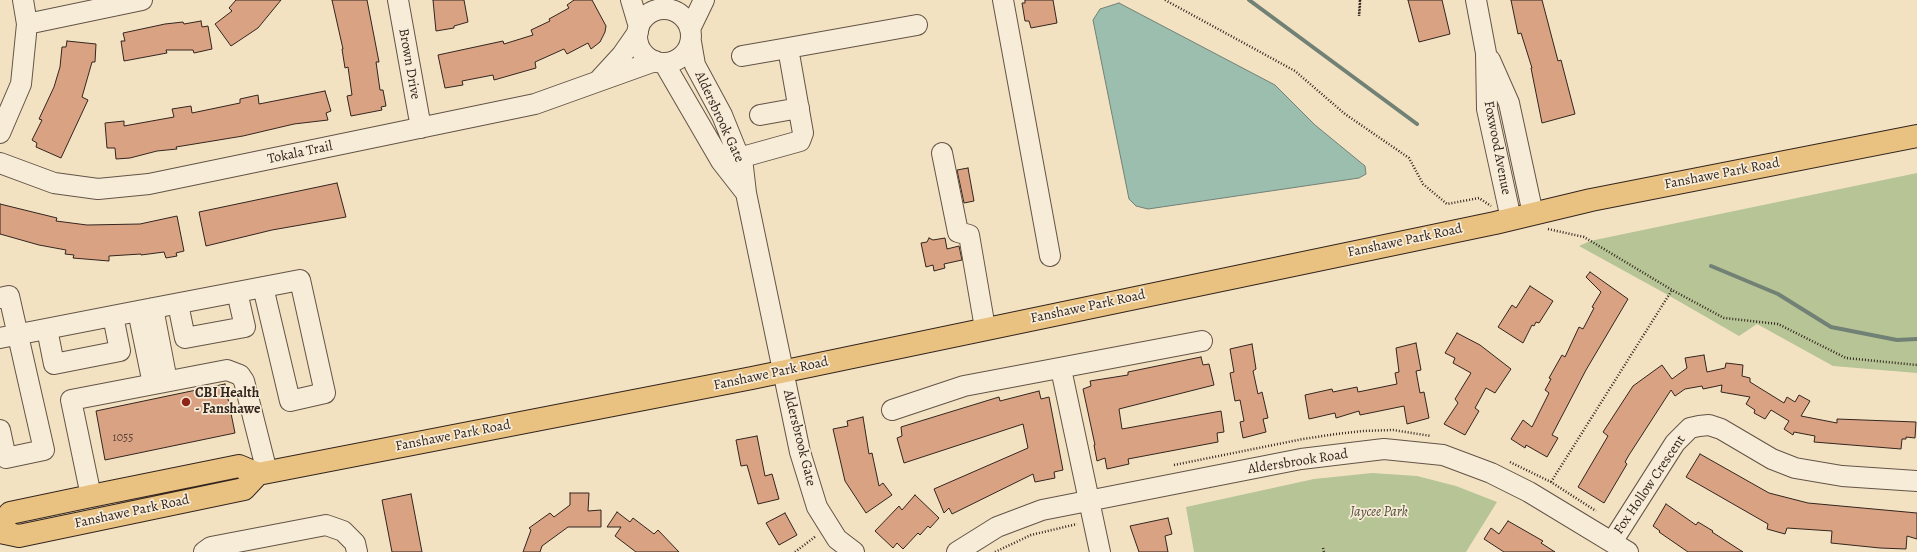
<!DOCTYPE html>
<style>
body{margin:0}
canvas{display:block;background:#f2e2c2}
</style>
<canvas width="1917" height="552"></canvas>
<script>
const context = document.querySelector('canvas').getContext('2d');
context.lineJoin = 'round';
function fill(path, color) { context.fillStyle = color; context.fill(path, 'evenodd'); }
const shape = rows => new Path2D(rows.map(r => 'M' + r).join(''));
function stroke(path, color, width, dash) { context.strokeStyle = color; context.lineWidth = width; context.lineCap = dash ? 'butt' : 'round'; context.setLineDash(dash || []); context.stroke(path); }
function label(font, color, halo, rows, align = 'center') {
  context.font = font + ' Alegreya,serif'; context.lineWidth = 3.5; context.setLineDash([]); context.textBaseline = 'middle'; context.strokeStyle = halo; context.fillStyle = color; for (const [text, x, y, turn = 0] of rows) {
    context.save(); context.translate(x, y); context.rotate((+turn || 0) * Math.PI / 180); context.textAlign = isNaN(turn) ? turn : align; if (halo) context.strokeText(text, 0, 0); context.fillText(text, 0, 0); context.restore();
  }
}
fill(shape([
 [1917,173,1917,373,1833,366,1757,324,1739,336,1668,295,1579,246,1590,241],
 [1372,473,1417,476,1456,486,1497,502,1466,552,1194,552,1186,507,1314,479]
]), '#b7c496');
const water = shape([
 [1119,3,1275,85,1315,125,1365,166,1366,174,1359,178,1148,209,1136,206,1129,199,1093,20,1100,9,1119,3]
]);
fill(water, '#9cbeaf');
stroke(water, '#728175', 1);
stroke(shape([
 [1249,0,1417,124],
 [1711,266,1778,294,1831,327,1897,340,1917,339]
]), '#728175', 4);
const building = shape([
 [236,0,281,0,258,28,231,46,215,24,232,11,229,8,236,0],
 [332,0,367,0,379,62,376,62,380,90,383,90,386,106,381,107,382,110,351,116,347,96,352,95,348,67,345,68,342,49,343,49,332,0],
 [433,0,464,0,468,22,454,26,454,28,436,31,433,0],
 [574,0,592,0,606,26,605,32,600,42,591,49,588,43,567,54,564,49,535,62,536,68,494,80,493,75,462,81,463,85,445,88,438,55,503,41,504,44,533,35,531,30,550,21,549,19,569,8,567,5,574,0],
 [1025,0,1053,0,1057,23,1031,28,1029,21,1025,21,1022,3,1025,3,1025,0],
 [1408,0,1442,0,1450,34,1419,42,1408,0],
 [1511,0,1542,0,1558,61,1561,60,1575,114,1542,123,1531,68,1532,68,1521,33,1518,34,1511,0],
 [201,21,202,27,208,26,212,49,194,53,193,50,166,50,167,53,124,61,121,41,125,41,123,33,165,24,183,22,184,24,201,21],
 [67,41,96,44,95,62,92,62,82,97,88,100,61,158,36,147,37,143,32,140,42,120,39,119,54,87,60,67,62,47,66,47,67,41],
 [325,91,331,111,326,113,328,120,294,124,243,136,176,147,177,149,157,151,130,158,116,159,115,148,107,148,105,123,124,121,124,126,174,117,172,109,191,106,192,113,240,103,240,99,258,95,259,104,325,91],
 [968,168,974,201,964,203,957,170,968,168],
 [337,183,346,217,272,230,206,246,199,212,337,183],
 [0,204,57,218,56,221,87,225,140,224,177,216,184,251,176,253,177,256,166,258,164,252,141,255,141,254,109,256,109,261,73,258,74,255,65,254,66,250,39,245,0,234,0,204],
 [929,238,933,240,945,238,947,249,959,246,962,260,944,264,945,268,934,271,933,265,926,267,921,243,927,242,929,238],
 [1590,272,1628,299,1586,370,1552,435,1558,438,1547,457,1526,445,1525,448,1511,439,1523,420,1532,427,1549,393,1545,390,1551,379,1549,378,1562,355,1565,357,1579,327,1583,329,1594,308,1592,307,1601,292,1586,277,1590,272],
 [1530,286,1553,301,1539,323,1536,322,1534,326,1532,325,1523,343,1498,327,1512,305,1516,308,1530,286],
 [1457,333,1480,345,1511,369,1495,393,1486,388,1475,408,1479,411,1465,435,1444,424,1458,403,1455,399,1471,373,1453,363,1455,358,1445,353,1457,333],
 [1416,343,1421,370,1416,371,1420,393,1424,392,1429,418,1407,424,1404,406,1360,415,1359,411,1336,418,1335,413,1309,419,1305,395,1332,389,1333,392,1357,387,1358,392,1397,384,1395,373,1399,372,1396,348,1416,343],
 [1252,344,1256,369,1253,371,1258,394,1262,392,1268,418,1263,419,1266,432,1243,438,1240,422,1244,421,1240,400,1235,401,1230,373,1234,372,1230,349,1252,344],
 [1704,355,1707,372,1725,368,1726,363,1743,365,1742,376,1750,378,1750,382,1784,403,1787,397,1795,402,1799,395,1810,401,1801,416,1837,423,1837,419,1916,422,1915,438,1906,437,1906,439,1902,439,1901,449,1814,442,1815,436,1794,432,1793,435,1784,429,1789,421,1771,410,1765,419,1754,413,1755,410,1746,404,1750,397,1721,392,1722,385,1703,389,1702,386,1685,389,1675,396,1671,390,1629,455,1625,462,1627,464,1604,503,1578,487,1608,436,1603,432,1633,386,1662,365,1672,379,1687,368,1685,358,1704,355],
 [1201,357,1203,365,1209,364,1214,385,1119,409,1122,429,1221,411,1224,432,1217,433,1218,442,1128,459,1129,464,1107,469,1105,458,1097,461,1094,445,1095,445,1083,389,1091,386,1090,381,1128,375,1128,372,1201,357],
 [225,384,235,433,105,460,96,411,225,384],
 [1039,391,1041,399,1049,397,1063,470,1054,472,1055,478,1035,482,1033,474,952,514,949,508,944,513,934,489,1028,448,1023,424,904,463,897,438,902,436,901,427,999,397,1000,401,1039,391],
 [863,417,869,454,872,453,879,486,883,483,892,495,866,513,845,481,833,429,848,426,847,421,863,417],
 [757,436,765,476,772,474,779,499,758,504,747,465,741,466,736,440,757,436],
 [1700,454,1769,493,1808,503,1917,513,1917,539,1907,536,1906,549,1880,548,1831,543,1832,531,1787,528,1785,534,1767,529,1768,524,1686,477,1700,454],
 [570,493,589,493,588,511,601,510,601,527,568,527,542,546,540,552,523,552,531,530,529,528,550,513,554,517,570,505,570,493],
 [411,494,422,552,392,552,382,500,411,494],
 [915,495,939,518,930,528,928,526,920,535,918,533,903,549,897,543,893,548,875,531,899,506,902,510,915,495],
 [1666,504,1696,525,1698,522,1713,531,1712,532,1743,552,1688,552,1659,532,1660,531,1653,526,1666,504],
 [617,512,630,522,633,518,654,534,658,530,679,552,636,552,615,536,621,527,607,527,617,512],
 [785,513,797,535,779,545,766,523,785,513],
 [1168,518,1172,534,1165,536,1168,552,1139,552,1130,526,1168,518],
 [1508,521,1543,541,1541,543,1555,552,1504,552,1484,539,1491,528,1499,534,1508,521]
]);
fill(building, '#d9a283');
stroke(building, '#33251e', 1);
const minor = shape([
 [398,0,421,128],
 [631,0,639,27],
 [1003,0,1050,256],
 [1476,0,1486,53,1487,109,1511,219],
 '637 36a27 27 0 1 1 54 0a27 27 0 1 1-54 0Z',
 [27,24,142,0],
 [690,29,704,0],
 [691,42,695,65,722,115,743,167,746,193,800,452,817,507,837,539,854,552],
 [742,56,788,48],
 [1490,60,1509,103,1533,214],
 [664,63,721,161,746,193],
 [600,79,622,55,638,32],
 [760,115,799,108],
 [0,133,21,84,27,24,23,0],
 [942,153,958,232,969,235,985,328],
 [739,158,800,141,803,133,788,48,917,25],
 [0,163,54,183,98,189,149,184,535,104,655,61],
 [0,298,9,296,44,450,6,458,0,430],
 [178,304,185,338,245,327,237,292],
 [153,308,167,381],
 [138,311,153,384],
 [47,329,54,364,120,351,113,316],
 [0,338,138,311,300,280,325,393,290,401,263,287],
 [1061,369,1100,552],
 [892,410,964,386,1202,341],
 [91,496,71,400,227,370,240,375,244,381,267,472],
 [1612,542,1675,443,1690,428,1699,426,1709,425,1721,429,1772,459,1795,468,1842,476,1917,481],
 [204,552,211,547,326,525,343,531,355,543,357,552],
 [957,552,997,527,1042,510,1301,459,1384,449,1443,455,1491,473,1529,492,1628,552]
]);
const major = shape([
 [0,524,10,513,91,496,239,466,258,474,752,378,1495,223,1591,200,1917,136],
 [0,532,19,536,244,489,258,474]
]);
stroke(minor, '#635447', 22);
stroke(major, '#33251e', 24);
stroke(shape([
 [1165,0,1295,71,1345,114,1409,158,1423,184,1447,204,1479,198,1491,206],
 [1360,0,1360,5,1359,16,1360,0],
 [1548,229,1584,237,1672,290,1724,318,1778,324,1846,358,1917,365],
 [1510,462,1551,482,1596,511],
 [1174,465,1303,439,1336,434,1363,431,1393,430,1431,436],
 [1551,482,1672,290],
 [1323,548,1324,552],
 [795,552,816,536],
 [995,552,1031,535,1077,524]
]), '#33251e', 2.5, [1, 2]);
stroke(minor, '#f7ecd7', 20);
stroke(major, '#e9c181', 22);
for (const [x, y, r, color] of [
 [186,402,5,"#8f2418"]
]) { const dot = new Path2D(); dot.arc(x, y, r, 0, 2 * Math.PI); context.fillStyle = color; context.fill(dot); stroke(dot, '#f7ecd7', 1.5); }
label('12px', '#5c4437', null, [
 ["1055",123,438]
]);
label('14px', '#33251e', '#f7ecd7', [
 ["Brown Drive",409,64,80],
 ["Aldersbrook Gate",719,117,65],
 ["Foxwood Avenue",1497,148,79],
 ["Tokala Trail",300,153,-12],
 ["Fanshawe Park Road",1722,174,-11],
 ["Fanshawe Park Road",1405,241,-12],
 ["Fanshawe Park Road",1088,307,-12],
 ["Fanshawe Park Road",771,374,-12],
 ["Fanshawe Park Road",453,436,-11],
 ["Aldersbrook Gate",799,438,76],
 ["Aldersbrook Road",1298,462,-9],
 ["Fox Hollow Crescent",1650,485,-56],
 ["Fanshawe Park Road",132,512,-12]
]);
label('bold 14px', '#33251e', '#f7ecd7', [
 ["CBI Health",195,394],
 ["- Fanshawe",195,410]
], 'left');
label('italic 14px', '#544d3c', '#f7ecd7', [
 ["Jaycee Park",1379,513]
]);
</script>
